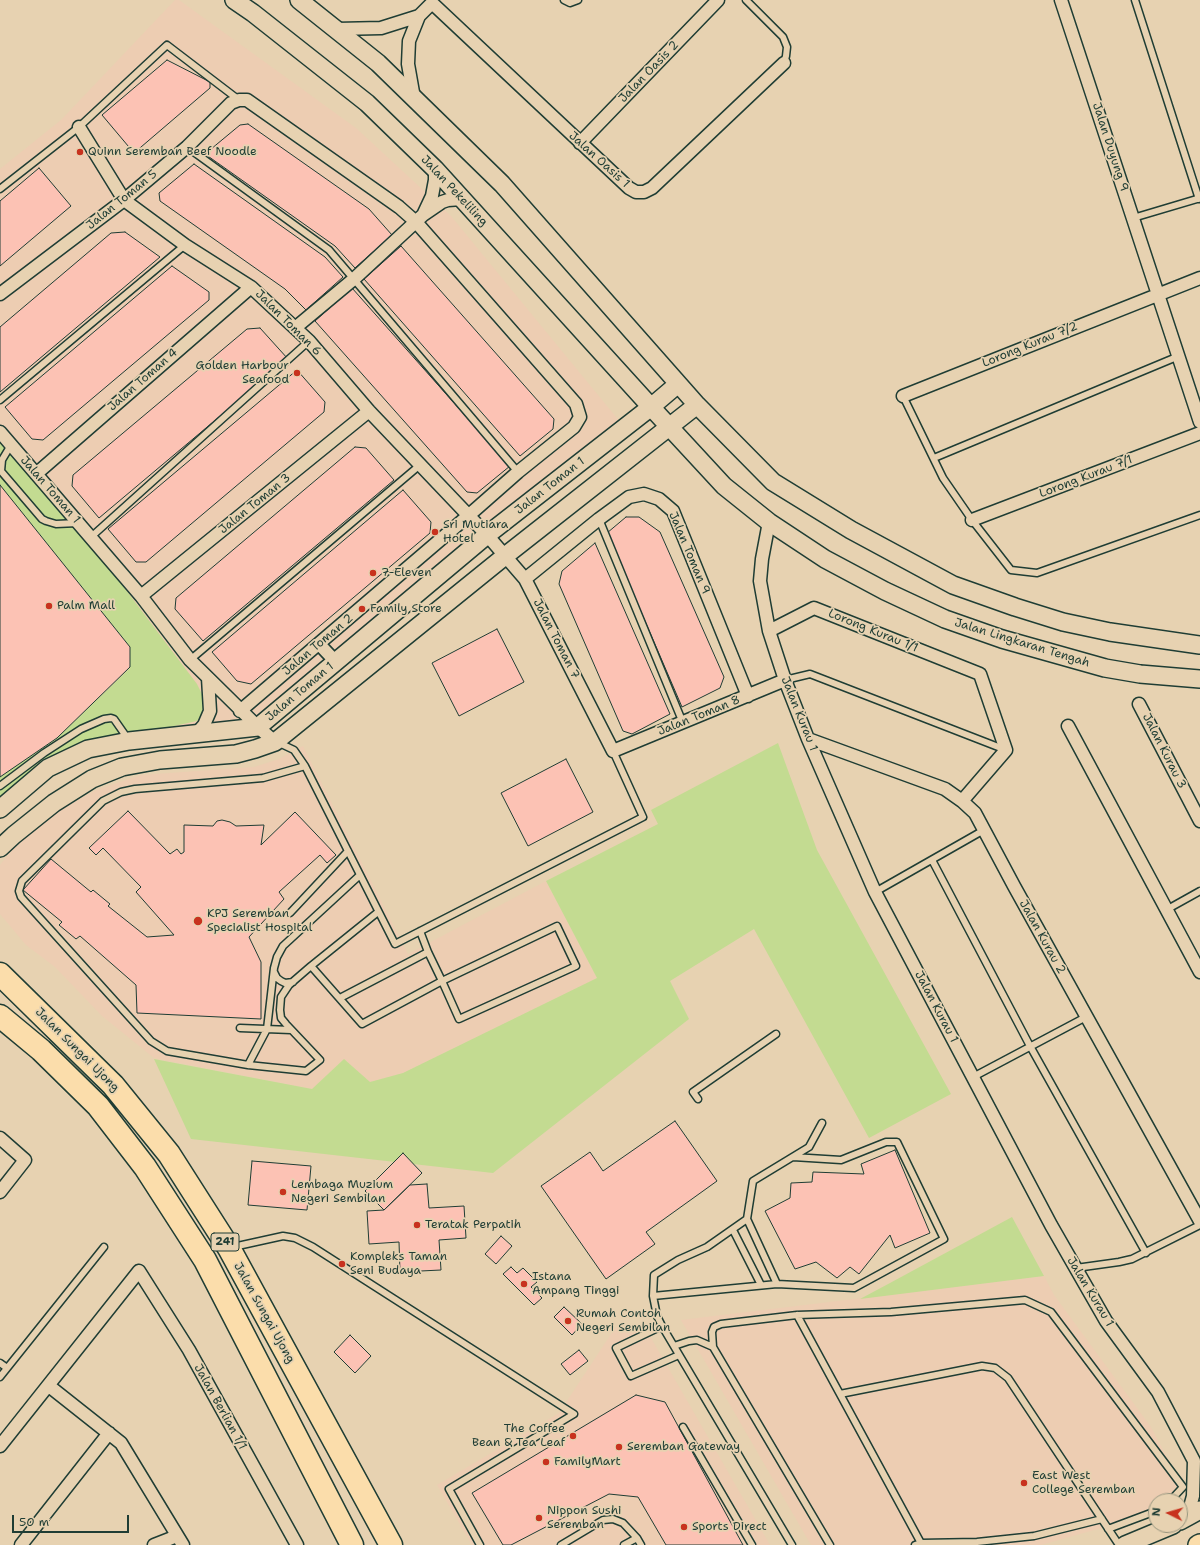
<!DOCTYPE html>
<style>
body{margin:0}
#map{position:relative;width:1200px;height:1545px;overflow:hidden;background:#e7d2b1;font-family:"Shantell Sans",sans-serif}
canvas{display:block}
.north{position:absolute;left:1148px;top:1493px;width:40px;height:40px;box-sizing:border-box;background:#e7d2b1;border:1px solid #97967f;border-radius:50%;rotate:275deg;font-size:11px;font-weight:700;line-height:16px;text-align:center;color:#1f3d34}
.north::after{content:'';display:block;margin:auto;width:14px;height:18px;background:#c8321e;clip-path:polygon(50% 0,100% 100%,50% 72%,0 100%)}
.scale{position:absolute;left:12px;top:1515px;width:117px;height:18px;box-sizing:border-box;border:2px solid #1f3d34;border-top:0;padding-left:5px;font-size:12px;line-height:14px;white-space:nowrap;color:#1f3d34;-webkit-text-stroke:3px #e7d2b1;paint-order:stroke}
</style>
<div id="map">
<canvas width="1200" height="1545"></canvas>
<div class="north">N</div>
<div class="scale">50 m</div>
</div>
<script>
const context = document.querySelector('canvas').getContext('2d');
context.lineJoin = 'round';
function fill(path, color) { context.fillStyle = color; context.fill(path, 'evenodd'); }
const shape = rows => new Path2D(rows.map(r => 'M' + r).join(''));
function stroke(path, color, width, dash) { context.strokeStyle = color; context.lineWidth = width; context.lineCap = dash ? 'butt' : 'round'; context.setLineDash(dash || []); context.stroke(path); }
function label(font, color, halo, rows, align = 'center') {
  context.font = font + ' "Shantell Sans",sans-serif'; context.lineWidth = 3.5; context.setLineDash([]); context.textBaseline = 'middle'; context.strokeStyle = halo; context.fillStyle = color; for (const [text, x, y, turn = 0] of rows) {
    context.save(); context.translate(x, y); context.rotate((+turn || 0) * Math.PI / 180); context.textAlign = isNaN(turn) ? turn : align; if (halo) context.strokeText(text, 0, 0); context.fillText(text, 0, 0); context.restore();
  }
}
fill(shape([
 [175,0,179,0,356,128,451,216,621,423,285,700,241,725,59,750,0,808,0,169,61,120],
 [303,746,408,954,546,881,597,978,403,1073,370,1082,344,1059,313,1089,154,1058,102,1016,55,967,26,945,0,914,0,865,16,845,53,814,96,790,141,775,254,767,279,759],
 [1044,1276,1054,1295,1151,1427,1180,1482,1175,1498,1168,1501,1156,1501,1156,1506,1119,1523,1041,1545,811,1545,681,1320],
 [643,1324,770,1545,472,1545,437,1485,559,1413,615,1328]
]), '#edcdb2');
fill(shape([
 [0,437,86,537,197,684,204,698,204,711,197,721,156,730,77,751,0,802,0,777,57,738,130,668,130,647,0,485],
 [778,743,817,850,951,1094,869,1138,754,929,670,981,689,1019,493,1173,191,1139,154,1059,312,1089,344,1059,370,1082,403,1073,597,978,546,881,658,824,651,810],
 [1012,1217,1044,1276,860,1299,890,1283]
]), '#c3db91');
const building = shape([
 [167,60,210,82,210,88,134,153,102,115,167,60],
 [248,124,369,209,392,235,355,268,335,246,205,154,240,125,248,124],
 [194,164,325,257,343,277,306,310,285,289,160,201,159,193,194,164],
 [39,168,71,206,0,266,0,201,39,168],
 [125,232,160,257,0,392,0,327,111,233,125,232],
 [401,246,554,419,553,429,520,456,364,279,401,246],
 [172,266,209,292,209,300,43,440,32,439,5,407,172,266],
 [352,288,510,466,477,493,467,492,315,321,352,288],
 [260,328,288,359,99,518,72,486,73,475,247,329,260,328],
 [297,370,325,402,324,412,146,562,136,562,108,529,297,370],
 [355,447,366,448,394,480,203,641,175,609,176,598,355,447],
 [0,485,130,647,130,667,57,738,0,777,0,485],
 [403,490,431,522,430,533,251,684,237,681,212,652,403,490],
 [626,517,639,517,660,532,724,677,720,688,682,707,607,533,626,517],
 [595,543,670,714,632,734,623,731,559,584,562,571,595,543],
 [497,629,524,682,459,716,432,663,497,629],
 [566,759,593,812,528,846,501,793,566,759],
 [128,811,170,854,177,849,181,854,184,852,184,825,213,826,217,821,222,820,230,822,236,826,264,825,261,845,295,812,336,855,327,863,320,855,279,892,284,899,249,937,261,962,261,1019,137,1013,136,985,80,936,76,939,59,925,62,922,23,890,51,859,91,892,93,890,110,904,108,906,147,937,174,935,136,892,141,887,103,848,96,855,89,848,128,811],
 [675,1121,717,1181,646,1232,655,1244,606,1279,541,1186,590,1152,603,1171,675,1121],
 [895,1150,930,1233,895,1248,890,1235,859,1274,850,1267,837,1278,816,1262,795,1269,765,1211,790,1198,791,1183,812,1182,813,1172,864,1174,861,1164,895,1150],
 [403,1153,422,1173,384,1210,365,1191,403,1153],
 [252,1161,311,1166,307,1210,248,1205,252,1161],
 [427,1184,429,1208,464,1206,466,1238,439,1240,441,1270,400,1272,399,1242,369,1244,367,1211,384,1210,410,1185,427,1184],
 [501,1236,512,1246,496,1264,485,1254,501,1236],
 [511,1267,517,1273,523,1268,537,1282,531,1287,542,1298,534,1305,503,1274,511,1267],
 [564,1307,582,1324,572,1335,554,1317,564,1307],
 [350,1335,371,1356,355,1373,334,1352,350,1335],
 [579,1350,588,1361,570,1375,561,1364,579,1350],
 [636,1395,665,1402,743,1545,666,1545,638,1497,609,1494,511,1545,503,1545,472,1493,636,1395]
]);
fill(building, '#fcc2b4');
stroke(building, '#1f3d34', 1);
const lane = shape([
 [564,0,570,3,578,0],
 [746,0,783,37,787,47,786,56,784,63],
 [1135,0,1199,199],
 [187,147,329,250,518,472],
 [0,189,79,127,167,45,239,100],
 [1133,218,1200,198],
 [903,396,943,478,972,520,1011,570,1037,573,1200,515],
 [0,400,185,245],
 [934,458,1179,356],
 [0,470,42,519,46,521,56,524,78,523],
 [1,471,2,460,11,445],
 [599,519,683,723],
 [91,537,309,341],
 [190,660,420,465],
 [785,680,810,674,1006,750],
 [277,742,294,750,305,766,395,944,643,817,613,751],
 [305,766,263,778,135,789,121,792,103,801,22,881,19,891,21,897,151,1041,167,1051,248,1065,306,1071,320,1060,286,1024,281,1018,280,1010,281,997,289,985,311,966,378,912],
 [0,786,44,753,81,729,104,719,111,718,114,719,128,739],
 [932,860,1030,1046,1146,1253],
 [875,892,984,830],
 [1166,910,1200,891],
 [290,913,348,851],
 [311,966,362,1024,442,981,557,926,576,966,459,1019,442,981,428,952,420,931],
 [274,972,277,978,281,981,285,983,293,982],
 [340,998,428,952],
 [240,1028,291,1030],
 [248,1065,267,1029,274,968,277,957,283,946,360,875],
 [973,1077,1086,1017],
 [698,1099,693,1092,776,1034],
 [733,1230,761,1285],
 [233,1247,283,1236,295,1238,313,1247,574,1414,449,1489,480,1545],
 [1076,1268,1119,1262,1132,1259,1200,1225],
 [777,1284,854,1288,944,1239,897,1142,886,1142,841,1160,793,1157],
 [653,1296,777,1284,747,1219],
 [797,1315,922,1545],
 [662,1326,616,1348,631,1376,679,1355],
 [674,1346,689,1341,697,1340,713,1347],
 [0,1363,7,1368],
 [0,1377,104,1247],
 [840,1394,982,1366,995,1368,1008,1378,1119,1545],
 [683,1427,752,1545],
 [1108,1529,1156,1511],
 [561,1545,603,1520,613,1519,623,1523,637,1538,641,1545],
 [624,1545,637,1538],
 [792,1545,662,1326,657,1316,653,1296,654,1275,678,1260,707,1247,747,1219,753,1181,809,1147,822,1123],
 [830,1545,713,1347,712,1332,714,1327,721,1324,797,1315,891,1312,1025,1300,1051,1312,1183,1487,1170,1501],
 [915,1545,921,1543,977,1542,1034,1536,1102,1519]
]);
const street = shape([
 [1061,0,1200,422],
 [337,29,381,28,419,16],
 [414,98,408,64,409,41,419,16,432,3,629,188,636,192,644,192,652,188,784,63],
 [79,127,124,200,185,245,251,287,295,328,309,341,369,411,487,535,525,579,613,751,785,680],
 [580,143,718,0],
 [424,213,432,196,435,180,435,169],
 [0,294,124,200,187,147,231,103,239,100,247,100,399,207,416,222,576,404,580,417,574,427,518,472,468,516,240,711],
 [295,328,355,278,423,215,442,202,448,200,462,199],
 [903,396,1200,278],
 [0,432,141,596,190,660,258,727,275,742],
 [36,474,251,287],
 [972,520,1200,433],
 [769,522,762,559,760,581,769,631,785,680,808,739,875,892,1051,1225,1106,1321,1158,1392,1194,1461,1193,1496,1187,1518],
 [525,579,599,519,629,497,644,494,659,499,673,511,748,696],
 [141,596,369,411],
 [769,631,814,608,980,674,1006,750,962,801],
 [319,644,336,662],
 [1139,704,1200,821],
 [1068,726,1200,972],
 [197,733,204,725,210,711,208,678],
 [808,739,945,789,962,801,975,813,1014,886,1200,1221],
 [0,1138,25,1160,0,1192],
 [49,1386,121,1443,183,1545],
 [0,1446,139,1271,189,1350,297,1545],
 [21,1545,109,1433],
 [154,1545,177,1536]
]);
const secondary = shape([
 [234,0,253,13,367,103,435,169,651,407,724,486,769,522,825,559,885,591,945,619,1002,639,1105,668,1140,674,1200,679],
 [299,0,378,63,502,184,697,405,773,482,851,530,953,585,1015,607,1063,622,1110,632,1200,645],
 [0,809,48,768,88,749,129,741,258,727,487,535,651,407,678,384],
 [0,848,14,835,54,803,92,779,122,767,160,760,236,754,255,749,275,742,505,556,697,405],
 [1180,1521,1200,1510],
 [1125,1545,1173,1525]
]);
const primary = shape([
 [1198,1545,1200,1544]
]);
const highway = shape([
 [0,974,113,1085,169,1154,229,1248,391,1545],
 [0,1016,41,1050,98,1106,145,1167,205,1260,352,1545]
]);
stroke(lane, '#1f3d34', 9);
stroke(street, '#1f3d34', 15);
stroke(secondary, '#1f3d34', 20);
stroke(primary, '#1f3d34', 22);
stroke(highway, '#1f3d34', 25);
stroke(lane, '#e7d2b1', 6);
stroke(street, '#e7d2b1', 12);
stroke(secondary, '#e7d2b1', 17);
stroke(primary, '#fbddab', 19);
stroke(highway, '#fbddab', 22);
for (const [x, y, r, color] of [
 [80,152,4,"#c8321e"],
 [297,373,4,"#c8321e"],
 [435,532,4,"#c8321e"],
 [373,573,4,"#c8321e"],
 [49,606,4,"#c8321e"],
 [362,609,4,"#c8321e"],
 [198,921,5,"#c8321e"],
 [283,1192,4,"#c8321e"],
 [417,1225,4,"#c8321e"],
 [342,1264,4,"#c8321e"],
 [524,1284,4,"#c8321e"],
 [568,1321,4,"#c8321e"],
 [573,1436,4,"#c8321e"],
 [619,1447,4,"#c8321e"],
 [546,1462,4,"#c8321e"],
 [1024,1483,4,"#c8321e"],
 [539,1518,4,"#c8321e"],
 [684,1527,4,"#c8321e"]
]) { const dot = new Path2D(); dot.arc(x, y, r, 0, 2 * Math.PI); context.fillStyle = color; context.fill(dot); stroke(dot, '#e7d2b1', 1.5); }
for (const [x, y, w] of [
 [225,1242,28]
]) { const box = new Path2D(); box.roundRect(x - w / 2, y - 9, w, 18, 3); context.fillStyle = '#e7d2b1'; context.fill(box); stroke(box, '#1f3d34', 1); }
label('bold 11px', '#1f3d34', null, [
 ["241",225,1242]
]);
label('12px', '#1f3d34', '#e7d2b1', [
 ["Jalan Oasis 2",649,72,-46],
 ["Jalan Duyung 9",1110,147,72],
 ["Jalan Oasis 1",599,160,42],
 ["Jalan Pekeliling",454,191,47],
 ["Jalan Toman 5",122,200,-39],
 ["Jalan Toman 6",288,323,45],
 ["Lorong Kurau 7/2",1030,345,-22],
 ["Jalan Toman 4",143,380,-41],
 ["Lorong Kurau 7/1",1086,477,-21],
 ["Jalan Toman 1",550,486,-38],
 ["Jalan Toman 1",50,490,49],
 ["Jalan Toman 3",255,504,-39],
 ["Jalan Toman 9",689,553,67],
 ["Lorong Kurau 1/1",873,631,22],
 ["Jalan Toman 7",556,639,63],
 ["Jalan Lingkaran Tengah",1022,643,17],
 ["Jalan Toman 2",318,645,-40],
 ["Jalan Toman 1",300,692,-40],
 ["Jalan Kurau 1",799,714,68],
 ["Jalan Toman 8",699,716,-22],
 ["Jalan Kurau 3",1164,751,63],
 ["Jalan Kurau 2",1042,937,61],
 ["Jalan Kurau 1",936,1007,62],
 ["Jalan Sungai Ujong",77,1050,45],
 ["Jalan Kurau 1",1090,1292,59],
 ["Jalan Sungai Ujong",264,1313,61],
 ["Jalan Berlian 1/1",220,1407,61]
]);
label('12px', '#1f3d34', '#e7d2b1', [
 ["Quinn Seremban Beef Noodle",88,152],
 ["Golden Harbour",289,366,"right"],
 ["Seafood",289,380,"right"],
 ["Sri Mutiara",443,525],
 ["Hotel",443,539],
 ["7-Eleven",381,573],
 ["Palm Mall",57,606],
 ["Family Store",370,609],
 ["KPJ Seremban",207,914],
 ["Specialist Hospital",207,928],
 ["Lembaga Muzium",291,1185],
 ["Negeri Sembilan",291,1199],
 ["Teratak Perpatih",425,1225],
 ["Kompleks Taman",350,1257],
 ["Seni Budaya",350,1271],
 ["Istana",532,1277],
 ["Ampang Tinggi",532,1291],
 ["Rumah Contoh",576,1314],
 ["Negeri Sembilan",576,1328],
 ["The Coffee",565,1429,"right"],
 ["Bean & Tea Leaf",565,1443,"right"],
 ["Seremban Gateway",627,1447],
 ["FamilyMart",554,1462],
 ["East West",1032,1476],
 ["College Seremban",1032,1490],
 ["Nippon Sushi",547,1511],
 ["Seremban",547,1525],
 ["Sports Direct",692,1527]
], 'left');
</script>
